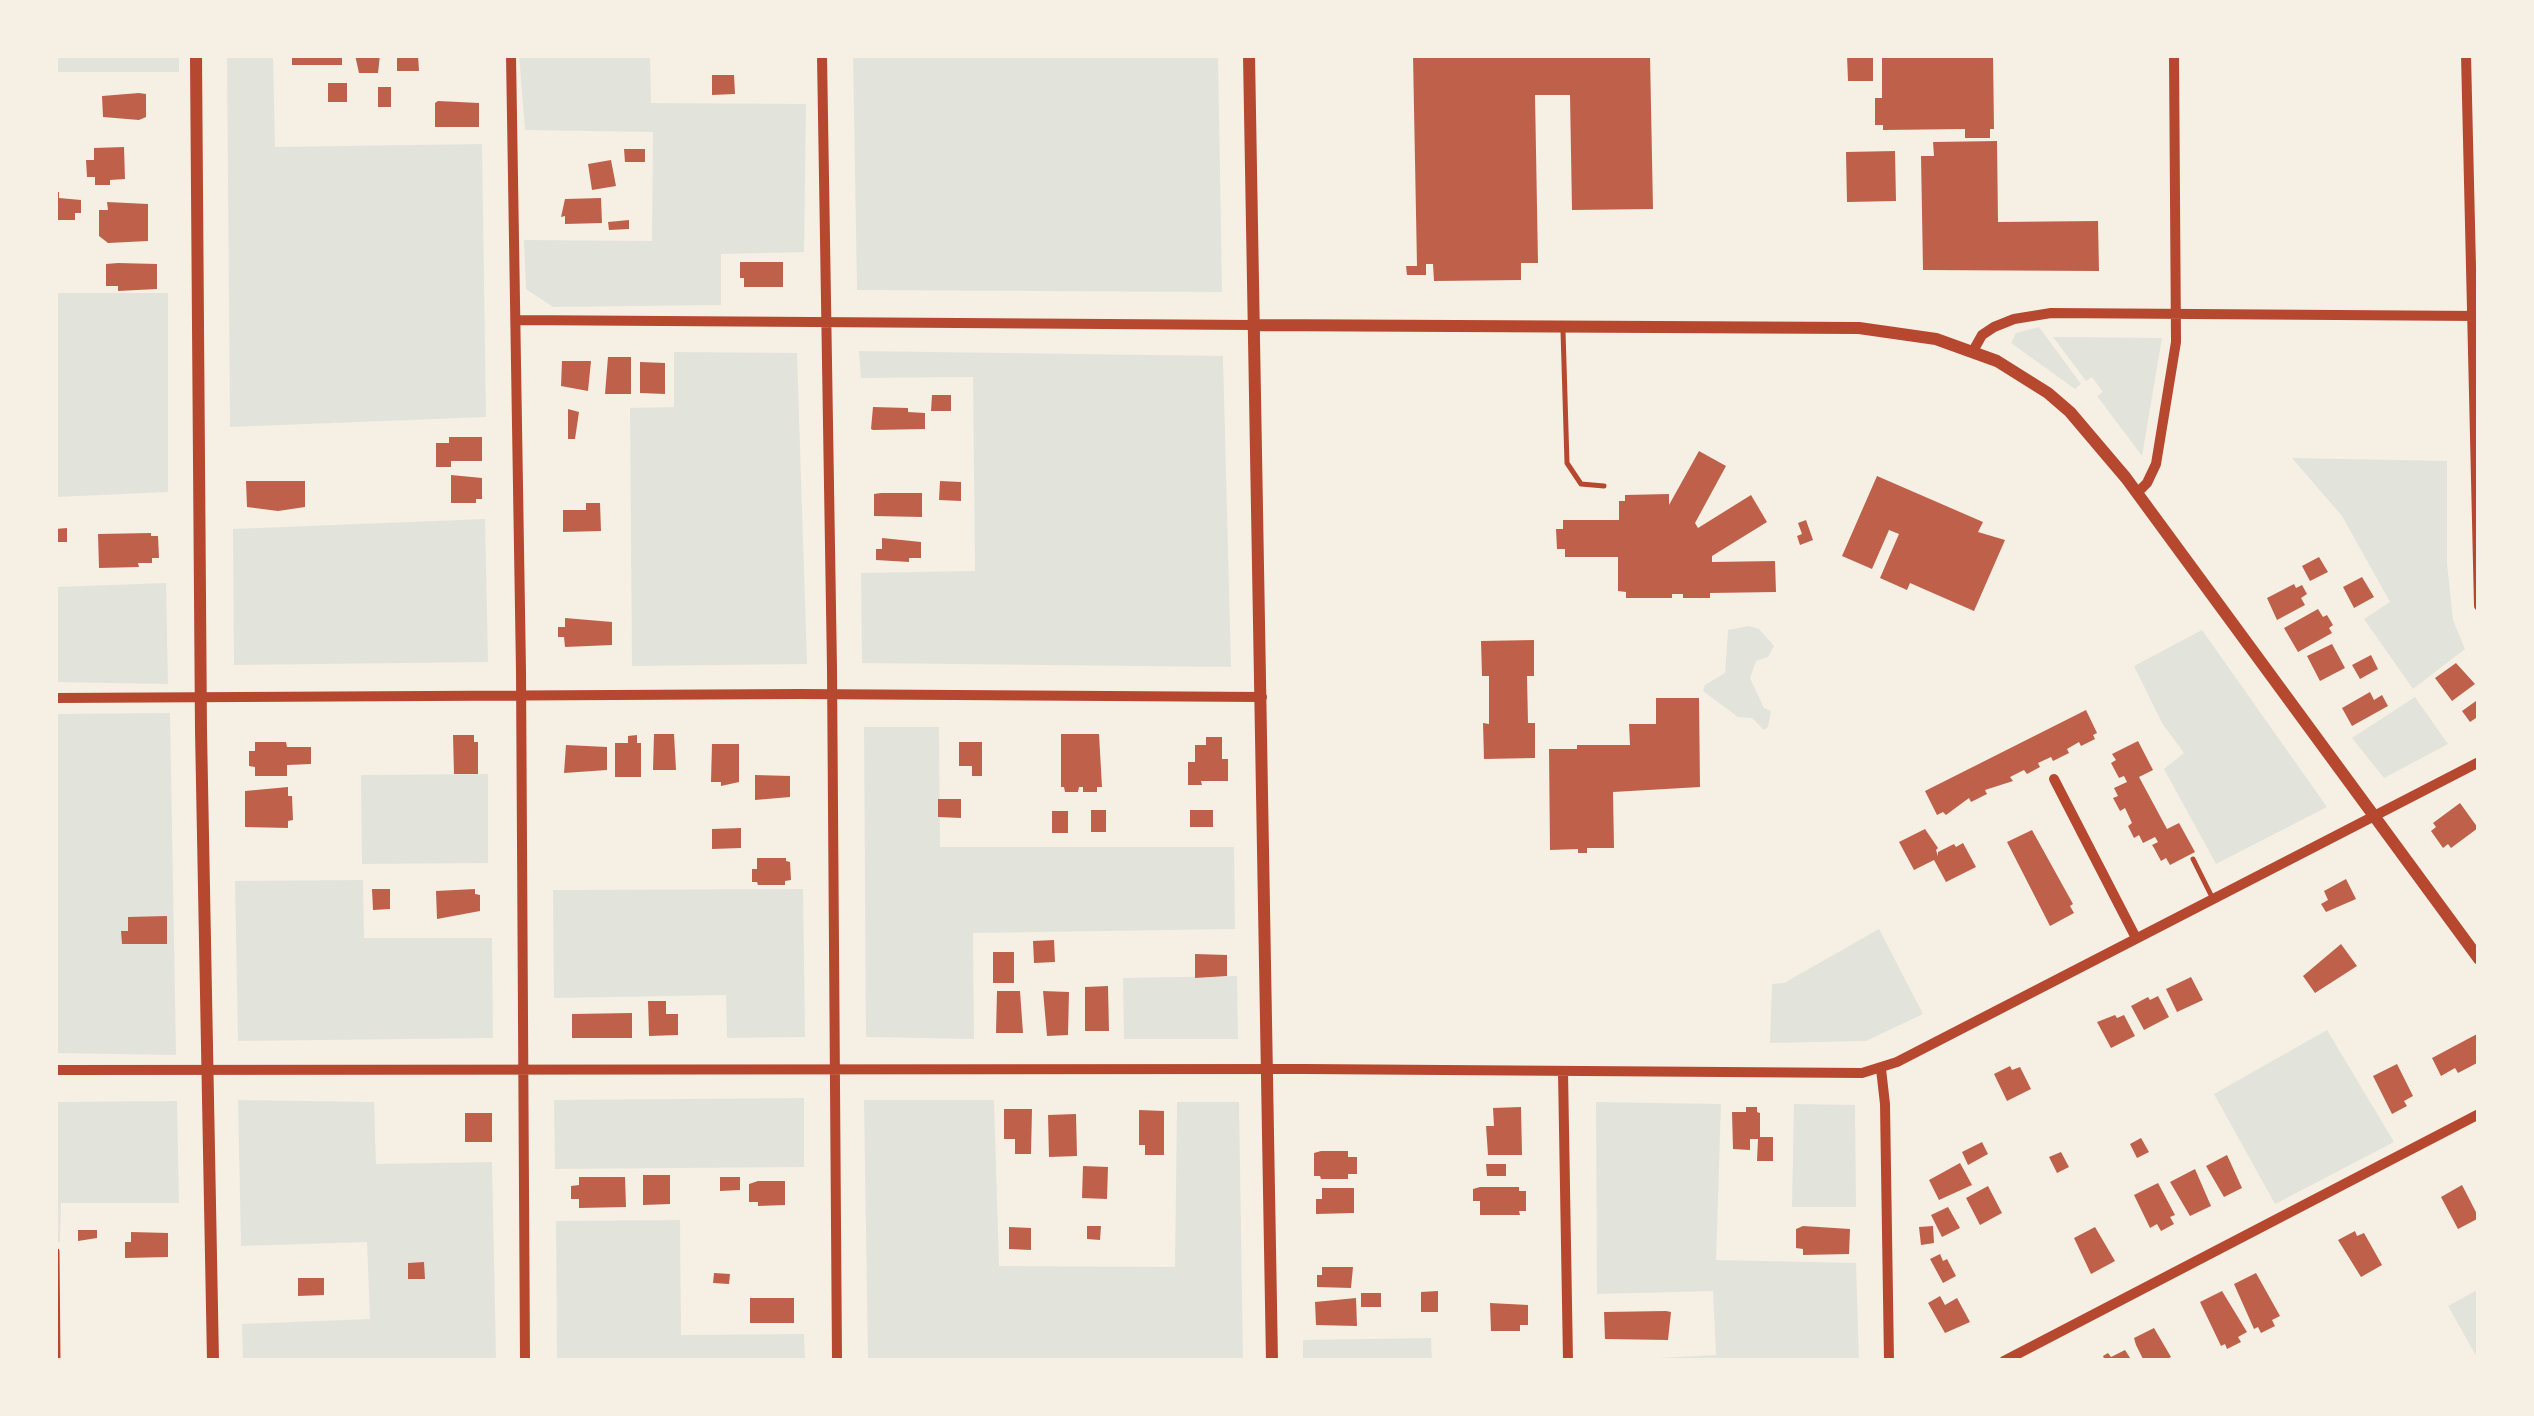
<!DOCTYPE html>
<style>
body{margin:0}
#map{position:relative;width:2534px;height:1416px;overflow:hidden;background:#f6efe4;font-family:Literata,serif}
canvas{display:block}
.frame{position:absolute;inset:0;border:58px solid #f6efe4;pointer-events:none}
</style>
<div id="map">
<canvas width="2534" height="1416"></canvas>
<div class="frame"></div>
</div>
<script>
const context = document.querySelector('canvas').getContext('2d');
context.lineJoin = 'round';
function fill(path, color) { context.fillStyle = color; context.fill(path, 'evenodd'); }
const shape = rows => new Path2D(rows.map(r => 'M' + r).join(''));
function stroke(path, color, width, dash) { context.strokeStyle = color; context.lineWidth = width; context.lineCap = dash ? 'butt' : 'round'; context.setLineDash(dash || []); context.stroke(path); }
fill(shape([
 [55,55,179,55,179,72,55,72],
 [227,55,273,55,275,147,482,144,486,417,230,427],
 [519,55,650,55,651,103,806,104,804,252,721,254,721,305,553,307,526,289,524,240,652,241,653,132,525,130],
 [853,55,1218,55,1222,292,857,290],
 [55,293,168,293,168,492,55,497],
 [2039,327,2081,384,2075,389,2011,343,2016,333],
 [2053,337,2162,338,2142,456,2097,396,2103,392,2092,377,2086,381],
 [859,351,1223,356,1231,667,862,663,861,573,975,571,973,377,861,378],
 [674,352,797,353,807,664,632,666,630,408,674,407],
 [2292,458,2447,461,2447,563,2453,620,2465,649,2413,689,2364,619,2390,602,2342,516],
 [485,519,488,662,234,665,233,529],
 [166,583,168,684,55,682,55,587],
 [1749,626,1759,629,1774,646,1768,657,1756,661,1750,678,1764,708,1771,711,1768,727,1764,730,1752,718,1738,717,1703,691,1705,685,1725,673,1728,630],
 [2202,630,2327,807,2216,864,2164,769,2184,753,2162,723,2134,666],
 [2415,697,2448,744,2384,778,2352,738],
 [170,713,176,1055,55,1053,55,714],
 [864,727,939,727,940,847,1234,847,1235,929,973,933,974,1039,866,1037],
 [488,774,488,863,362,864,361,775],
 [363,880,364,938,492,938,493,1038,238,1041,235,881],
 [803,889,805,1037,727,1038,726,995,554,998,553,890],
 [1879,929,1923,1014,1866,1041,1770,1043,1772,984,1784,983],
 [1237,976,1238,1039,1124,1039,1123,978],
 [2327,1030,2394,1142,2275,1204,2214,1094],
 [804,1098,804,1167,555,1169,554,1100],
 [238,1100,374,1102,376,1164,492,1162,496,1359,243,1361,242,1324,370,1319,367,1242,241,1246],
 [864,1100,994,1100,999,1266,1175,1267,1177,1102,1239,1102,1243,1361,868,1361],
 [177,1101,179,1203,61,1203,60,1242,55,1242,58,1102],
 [1596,1102,1721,1104,1716,1260,1856,1263,1859,1361,1599,1361,1716,1355,1713,1291,1597,1294],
 [1794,1104,1855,1105,1856,1207,1792,1207],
 [680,1220,681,1335,804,1334,805,1361,557,1361,556,1221],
 [2479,1289,2479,1361,2448,1306],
 [1431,1338,1432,1361,1303,1361,1303,1340]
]), '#e2e4dc');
fill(shape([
 [292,55,342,55,342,65,292,65],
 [355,55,380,55,378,73,359,73],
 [397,55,418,55,419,71,397,71],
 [1413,55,1650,55,1653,209,1572,210,1570,95,1535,95,1538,263,1521,263,1521,280,1434,281,1433,264,1426,264,1426,275,1407,275,1406,266,1417,266],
 [1847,55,1873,55,1873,81,1848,81],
 [1882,55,1993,55,1994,129,1990,129,1990,138,1965,138,1965,129,1883,130,1883,125,1875,125,1875,98,1882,98],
 [712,75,734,75,735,94,712,95],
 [328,83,347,83,347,102,328,102],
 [378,87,391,87,391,107,378,107],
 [139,93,146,94,146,117,139,120,103,117,102,96],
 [438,101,479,103,479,127,435,127,435,103],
 [1997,141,1998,222,2098,221,2099,271,1923,270,1921,156,1934,156,1933,142],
 [124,147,125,179,110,180,110,185,95,185,95,177,87,177,86,160,94,160,94,148],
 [624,149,645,149,645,162,625,162],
 [1895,151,1896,201,1847,202,1846,152],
 [611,160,616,186,592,190,588,164],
 [55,192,59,192,59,198,81,200,81,213,75,213,75,220,55,220],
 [601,198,602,223,565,224,565,216,561,217,565,199],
 [107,202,148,204,148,241,108,243,99,236,99,210,108,210],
 [629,220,629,229,609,230,608,222],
 [740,262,783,262,783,287,744,287,744,278,740,278],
 [118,263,157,264,157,289,118,291,118,286,106,286,106,264],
 [608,357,631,357,631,394,605,394],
 [562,361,591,361,588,391,561,386],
 [640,362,665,363,665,394,640,393],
 [932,395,951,395,951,411,931,411],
 [873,407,908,408,908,412,925,413,925,429,873,430,871,429],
 [568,409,579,412,575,439,568,439],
 [449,437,482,437,482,461,451,461,451,467,436,467,436,443,449,443],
 [1699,451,1726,466,1695,523,1698,528,1751,495,1767,522,1712,556,1712,562,1775,561,1776,592,1710,593,1710,598,1683,598,1683,594,1672,594,1672,598,1626,598,1626,592,1618,591,1618,557,1565,557,1565,549,1557,549,1556,529,1563,529,1563,520,1619,520,1619,501,1625,501,1625,495,1669,494,1669,505],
 [451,475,482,478,482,499,476,499,476,503,451,503],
 [1877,476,1983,522,1978,532,2005,540,1974,611,1910,583,1907,590,1880,578,1899,534,1889,530,1872,569,1842,556],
 [246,481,305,481,305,507,278,511,247,507],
 [940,481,961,482,961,501,939,500],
 [881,493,922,493,922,517,874,516,874,494],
 [586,503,600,503,601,531,563,532,563,510,586,510],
 [1806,520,1813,540,1800,545,1797,536,1802,534,1798,523],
 [67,528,67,542,55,542,55,529],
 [151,533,151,536,158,536,159,558,152,558,152,563,138,563,139,567,99,568,98,534],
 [882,538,921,542,921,558,909,558,909,562,876,560,876,549,882,549],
 [2319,557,2328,572,2310,581,2302,566],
 [2362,577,2374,597,2354,608,2343,587],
 [2294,584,2296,588,2302,585,2307,594,2301,598,2305,605,2277,620,2267,598],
 [2318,609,2323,617,2327,615,2333,625,2329,628,2332,633,2298,652,2284,628],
 [565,618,612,622,612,645,565,647,564,637,558,637,558,627,565,627],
 [1534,640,1534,676,1527,676,1528,723,1535,723,1535,758,1484,759,1483,723,1489,724,1489,676,1482,676,1481,641],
 [2332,644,2345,668,2320,681,2307,656],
 [2371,655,2378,669,2360,679,2352,665],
 [2456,663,2475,684,2452,701,2435,678],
 [2370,692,2374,700,2382,695,2388,706,2352,726,2342,708],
 [1656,698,1699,698,1700,787,1613,792,1614,848,1587,848,1587,853,1578,853,1578,849,1550,850,1549,749,1577,749,1577,745,1630,745,1629,724,1656,724],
 [2476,701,2479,716,2470,722,2462,711],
 [2086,710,2097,733,2093,735,2095,739,2081,746,2079,742,2067,749,2069,753,2053,761,2051,757,2038,763,2040,767,2027,774,2024,770,2010,777,2013,781,1985,790,1987,794,1971,802,1969,798,1946,815,1943,812,1937,815,1925,791],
 [654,734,674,734,676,770,653,770],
 [1061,734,1099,734,1102,787,1097,787,1097,792,1083,792,1083,787,1079,787,1078,792,1065,792,1064,787,1061,787],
 [453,735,474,735,474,742,478,742,478,774,454,774],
 [637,735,637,743,641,743,641,777,615,777,615,743,628,743,628,736],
 [1206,737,1222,737,1222,759,1228,759,1228,781,1201,781,1202,785,1188,785,1188,762,1195,762,1195,745,1206,745],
 [2138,741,2153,770,2139,777,2167,829,2179,823,2195,852,2170,865,2166,858,2161,861,2154,848,2152,845,2158,842,2155,837,2143,843,2139,835,2134,838,2128,826,2132,823,2125,808,2120,811,2113,798,2118,796,2114,788,2127,782,2124,776,2119,778,2111,763,2116,760,2112,754],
 [255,742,286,742,287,747,311,747,311,764,287,765,287,776,255,776,255,767,249,766,249,751,255,751],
 [959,742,982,742,982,776,972,776,972,766,959,766],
 [712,744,739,744,739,782,721,786,721,782,711,782],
 [566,745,607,747,607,770,564,773],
 [755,775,790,776,790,797,755,800],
 [288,787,288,796,292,796,293,820,288,821,288,828,245,827,245,791],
 [938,799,961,799,961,818,938,817],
 [2460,803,2478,828,2451,848,2448,844,2443,848,2431,831,2436,827,2433,823],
 [1091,810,1106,810,1106,832,1091,832],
 [1190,810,1213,810,1213,827,1190,827],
 [1052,811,1068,811,1068,833,1052,833],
 [741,828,741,848,712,849,712,829],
 [1925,829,1938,848,1936,850,1938,856,1938,852,1954,844,1956,847,1963,843,1976,867,1946,882,1934,860,1914,870,1899,842],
 [2032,830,2073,904,2070,906,2074,913,2050,926,2007,842],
 [757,858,786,858,786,861,790,862,791,880,785,881,785,885,758,885,757,882,752,882,752,869,757,869],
 [2346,879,2356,899,2326,912,2321,904,2328,900,2324,891],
 [372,889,390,889,390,909,373,910],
 [475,889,475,894,480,895,480,911,437,919,436,891],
 [167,916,167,944,122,944,121,931,128,931,128,917],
 [1054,940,1055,962,1034,963,1033,941],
 [2341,944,2357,966,2315,993,2303,976],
 [993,952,1014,952,1014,983,993,983],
 [1195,954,1227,955,1227,976,1195,978],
 [2191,977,2203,1000,2177,1012,2166,989],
 [1108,986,1109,1031,1085,1031,1085,987],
 [997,991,1020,991,1023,1033,996,1033],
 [1043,991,1069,992,1068,1035,1047,1036],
 [2158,996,2169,1017,2144,1030,2131,1006,2148,997,2150,1000],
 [648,1001,666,1001,666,1014,678,1014,678,1035,649,1036],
 [632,1013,632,1038,572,1038,572,1014],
 [2115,1015,2117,1018,2124,1015,2135,1036,2111,1048,2097,1022],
 [2479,1033,2479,1062,2458,1073,2455,1068,2441,1076,2432,1058],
 [2397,1064,2413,1096,2404,1101,2407,1106,2392,1114,2373,1076],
 [2010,1066,2012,1070,2020,1067,2031,1089,2007,1101,1994,1074],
 [1521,1107,1522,1155,1488,1155,1486,1126,1494,1126,1493,1108],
 [1746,1107,1757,1107,1757,1112,1760,1113,1760,1137,1773,1137,1773,1161,1757,1161,1758,1139,1750,1139,1750,1150,1733,1149,1732,1112,1746,1112],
 [1004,1109,1032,1109,1031,1154,1015,1154,1015,1139,1004,1139],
 [1139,1110,1164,1111,1164,1155,1145,1155,1145,1145,1139,1145],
 [465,1113,492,1113,492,1142,465,1142],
 [1076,1114,1077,1156,1049,1157,1048,1115],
 [2141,1138,2149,1152,2137,1158,2130,1144],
 [1982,1142,1988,1154,1968,1165,1962,1152],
 [1321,1151,1348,1151,1348,1157,1357,1157,1357,1174,1348,1174,1348,1179,1321,1179,1320,1176,1314,1176,1314,1153],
 [2061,1152,2069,1167,2057,1173,2049,1157],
 [2227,1155,2242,1188,2224,1197,2206,1166],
 [1960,1163,1972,1185,1939,1200,1929,1180],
 [1486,1164,1506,1164,1506,1176,1487,1176],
 [1083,1166,1108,1167,1107,1199,1082,1198],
 [2195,1169,2211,1206,2190,1216,2170,1182],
 [643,1175,670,1175,670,1204,643,1205],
 [579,1177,625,1177,626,1207,579,1208,579,1199,571,1199,571,1186,579,1185],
 [720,1177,740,1177,740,1190,720,1191],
 [758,1181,785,1181,785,1205,758,1206,758,1202,749,1202,749,1184],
 [2158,1183,2175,1215,2170,1217,2174,1224,2161,1231,2157,1224,2150,1228,2134,1195],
 [2462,1185,2479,1218,2458,1229,2441,1197],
 [1988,1186,2002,1213,1980,1225,1966,1198],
 [1480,1187,1519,1187,1519,1191,1526,1191,1526,1211,1519,1211,1520,1215,1480,1215,1480,1201,1473,1201,1473,1189],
 [1322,1188,1354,1188,1354,1213,1316,1214,1316,1199,1322,1199],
 [1948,1207,1960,1228,1942,1237,1931,1215],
 [1087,1226,1101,1226,1100,1240,1087,1239],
 [1803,1226,1850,1229,1849,1254,1803,1255,1803,1249,1796,1248,1796,1229],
 [1933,1226,1934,1243,1921,1245,1919,1227],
 [1009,1227,1031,1228,1031,1250,1009,1249],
 [2095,1227,2115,1261,2091,1274,2074,1238],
 [78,1230,97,1230,97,1238,78,1241],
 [2355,1231,2357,1236,2364,1233,2382,1265,2361,1277,2338,1240],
 [131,1232,168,1233,168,1257,125,1258,125,1242,131,1242],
 [1940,1254,1943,1261,1947,1259,1956,1276,1943,1283,1930,1259],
 [424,1262,425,1279,408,1279,408,1263],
 [1322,1267,1353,1267,1351,1288,1317,1287,1317,1275,1322,1275],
 [714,1273,730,1274,729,1284,713,1283],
 [2256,1273,2280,1316,2272,1320,2275,1326,2261,1333,2258,1327,2254,1329,2234,1284],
 [298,1278,324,1278,324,1295,298,1296],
 [1438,1291,1438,1312,1421,1312,1421,1292],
 [2222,1291,2247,1332,2238,1337,2241,1342,2227,1349,2225,1344,2221,1346,2200,1302],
 [1361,1293,1381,1293,1381,1307,1361,1307],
 [1940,1296,1945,1305,1957,1298,1970,1322,1945,1333,1928,1303],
 [750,1298,794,1298,794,1323,750,1323],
 [1356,1298,1357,1326,1316,1325,1315,1302],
 [1490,1303,1528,1305,1528,1325,1520,1325,1520,1331,1491,1331],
 [1666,1311,1671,1312,1668,1340,1605,1339,1604,1312],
 [2154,1328,2171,1357,2164,1361,2144,1361,2136,1345,2134,1338],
 [2125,1350,2132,1361,2105,1361,2103,1356,2108,1353,2111,1357]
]), '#bf614a');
stroke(shape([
 [1563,331,1567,463,1581,484,1604,486],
 [2193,859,2212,897],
 [57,1251,58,1361]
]), '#b5482f', 5);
stroke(shape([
 [511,55,521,671,525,1361],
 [822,55,832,669,837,1361],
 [2466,55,2479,606],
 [516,320,1253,325],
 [1973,351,1982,335,1994,327,2014,319,2051,313,2479,316],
 [2138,492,2147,483,2156,464,2176,342,2174,55],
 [55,698,800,694,1262,697],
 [2054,779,2136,938],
 [1881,1069,1885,1104,1889,1361],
 [55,1070,1304,1069,1862,1073,1897,1062,2479,762],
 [1563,1071,1568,1361],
 [2004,1361,2479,1114]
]), '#b5482f', 10);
stroke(shape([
 [196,55,201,731,213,1361],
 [1249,55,1272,1361],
 [1253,325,1859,328,1936,339,1997,361,2048,393,2070,412,2126,478,2479,959]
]), '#b5482f', 12);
</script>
